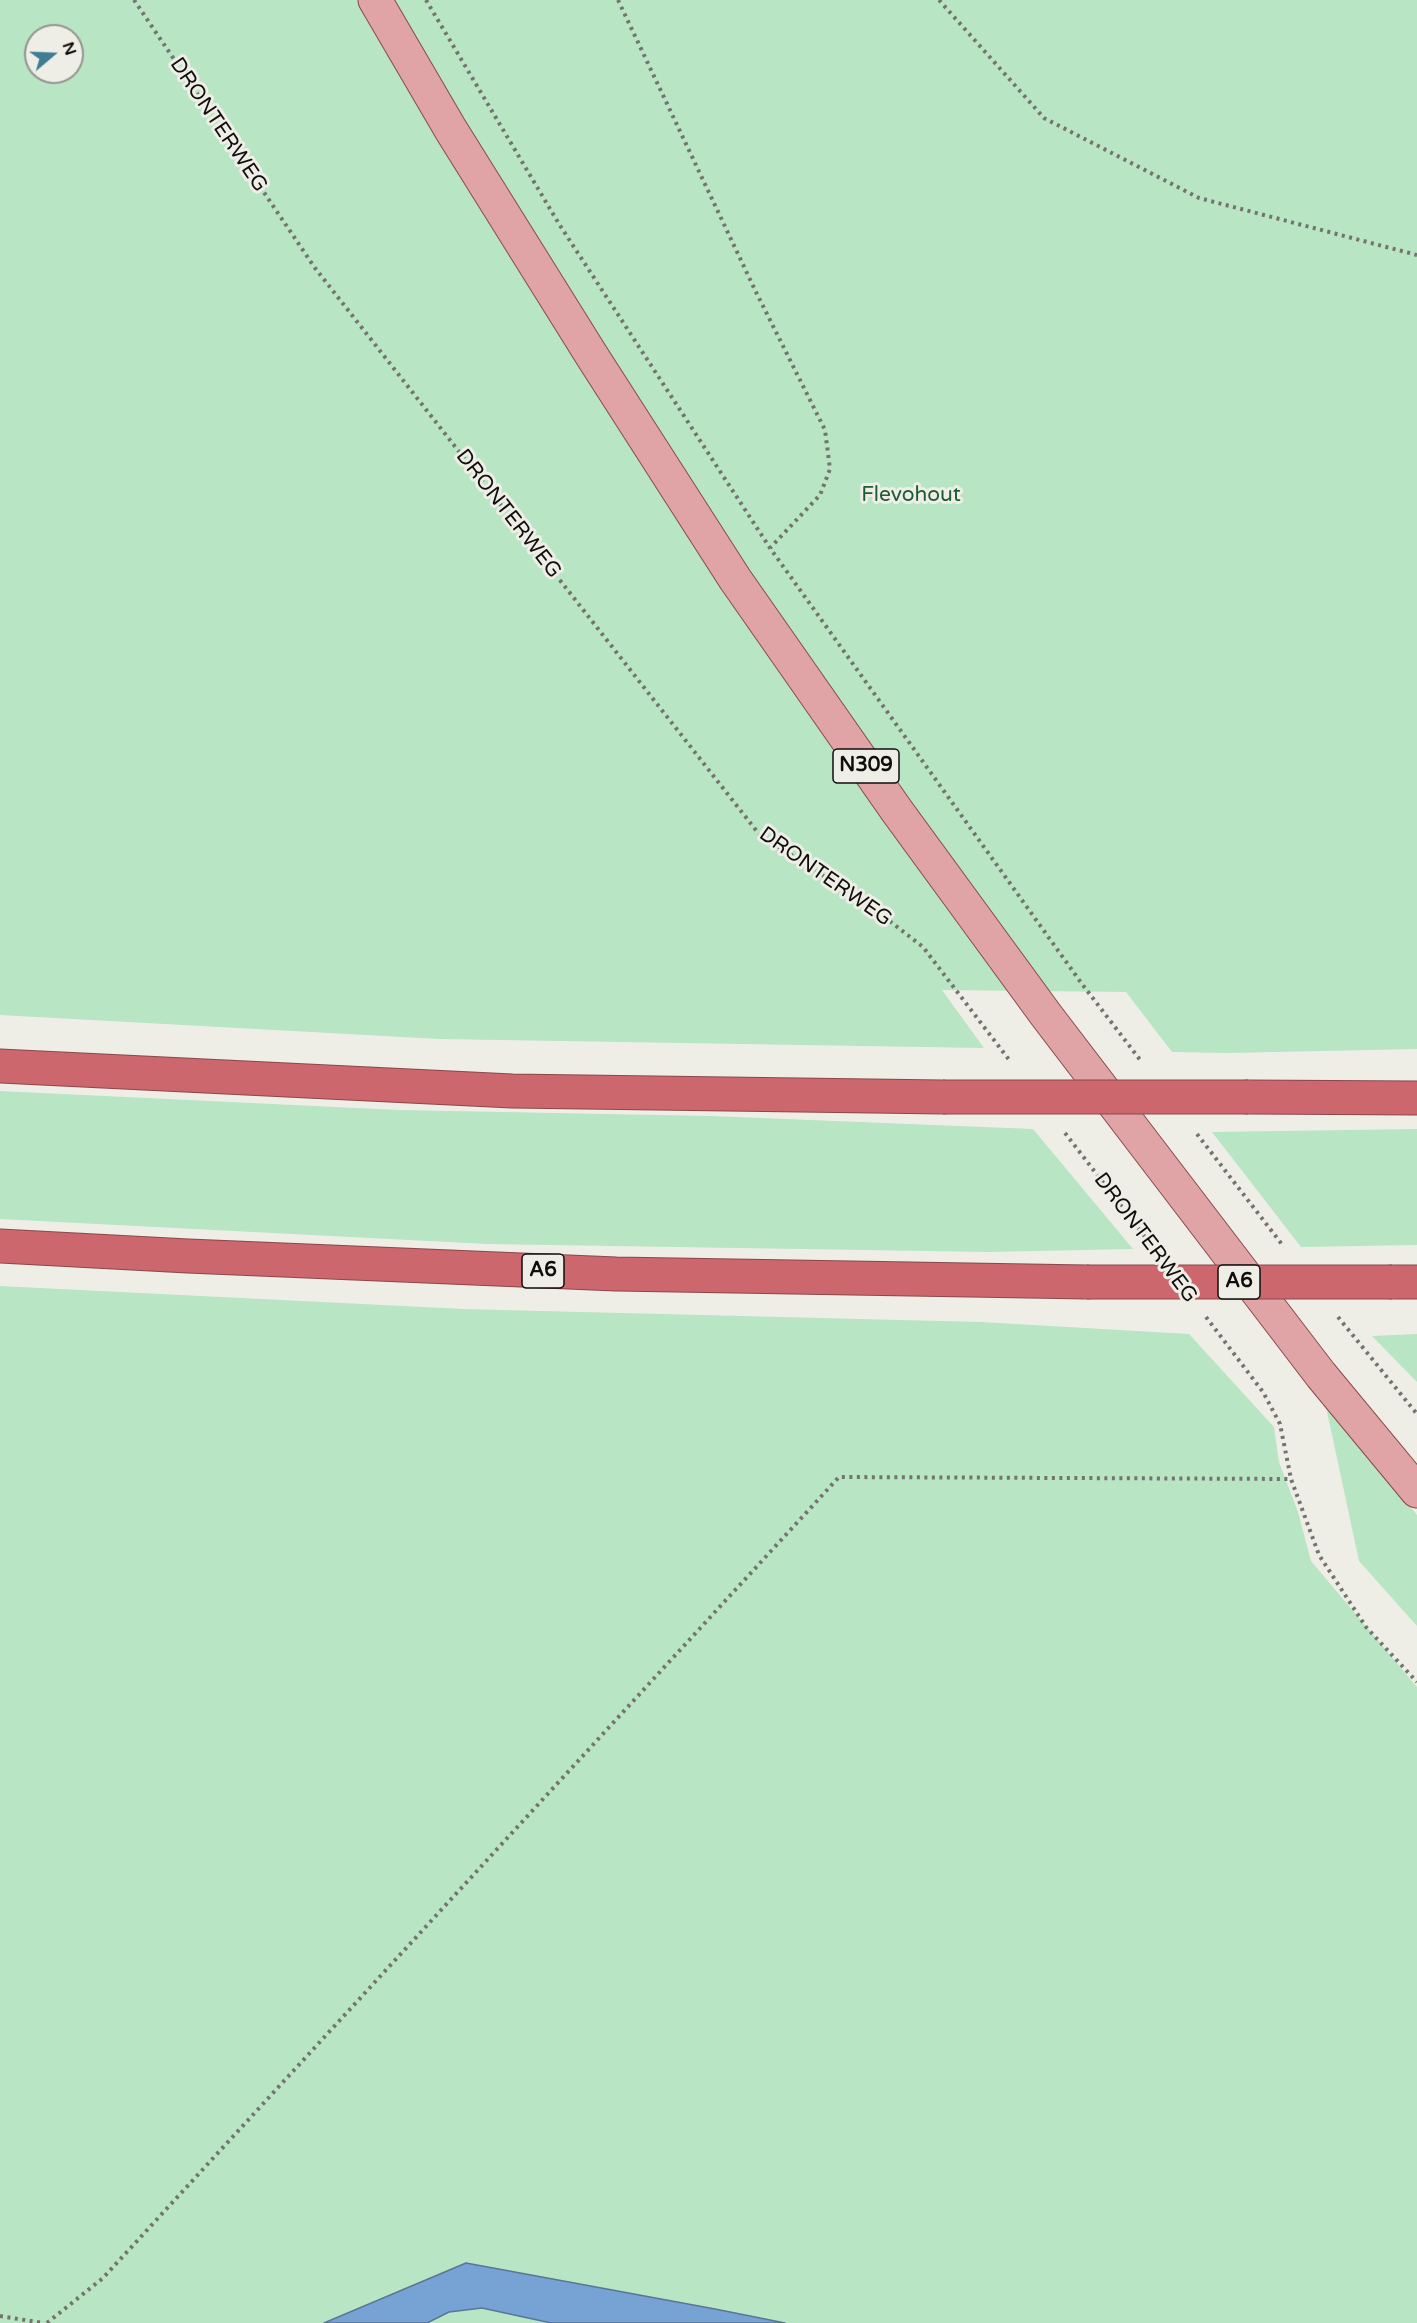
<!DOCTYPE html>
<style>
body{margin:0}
#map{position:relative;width:1417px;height:2323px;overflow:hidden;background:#efeee6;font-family:"Varela Round",sans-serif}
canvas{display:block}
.north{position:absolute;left:24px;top:24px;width:60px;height:60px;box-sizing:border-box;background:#efeee6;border:2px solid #95948f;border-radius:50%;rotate:71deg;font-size:16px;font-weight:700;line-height:24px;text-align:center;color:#0f0e0c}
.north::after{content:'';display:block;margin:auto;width:21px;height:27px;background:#407d94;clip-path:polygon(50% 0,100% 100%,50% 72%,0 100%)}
</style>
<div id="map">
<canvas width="1417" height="2323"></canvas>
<div class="north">N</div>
</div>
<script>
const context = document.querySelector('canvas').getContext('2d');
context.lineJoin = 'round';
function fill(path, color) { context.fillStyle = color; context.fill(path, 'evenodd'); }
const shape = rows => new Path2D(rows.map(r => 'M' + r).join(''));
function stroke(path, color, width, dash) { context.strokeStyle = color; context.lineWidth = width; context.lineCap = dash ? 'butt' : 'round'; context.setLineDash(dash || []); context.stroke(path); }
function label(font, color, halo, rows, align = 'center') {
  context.font = font + ' "Varela Round",sans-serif'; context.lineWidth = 6; context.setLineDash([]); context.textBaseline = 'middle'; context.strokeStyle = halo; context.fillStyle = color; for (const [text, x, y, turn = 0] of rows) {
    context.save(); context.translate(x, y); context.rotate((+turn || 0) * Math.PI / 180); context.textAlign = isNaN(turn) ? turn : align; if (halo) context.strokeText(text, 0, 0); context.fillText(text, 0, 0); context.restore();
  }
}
fill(shape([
 [0,0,1417,0,1417,1049,1227,1053,1172,1052,1126,992,942,990,984,1048,439,1039,0,1015],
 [36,36,72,36,72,72,36,72],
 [0,1091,399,1110,711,1116,1033,1129,1133,1249,989,1252,487,1244,0,1219],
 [1417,1129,1417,1245,1301,1247,1212,1132],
 [0,1286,463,1309,981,1322,1189,1334,1274,1427,1279,1462,1298,1512,1311,1561,1417,1687,1417,2323,785,2323,715,2309,366,2305,324,2323,0,2323],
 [1417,1334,1417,1382,1372,1336],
 [1325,1402,1417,1515,1417,1626,1359,1561],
 [482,2308,551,2323,427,2323,449,2312]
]), '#b8e5c4');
const water = shape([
 [466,2263,715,2309,785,2323,551,2323,482,2308,449,2312,427,2323,324,2323,466,2263]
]);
fill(water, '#77a3d4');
stroke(water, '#587698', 1.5);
const primary = shape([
 [375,0,451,130,592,356,735,579,897,811,1046,1015,1321,1375,1417,1491]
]);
const highway = shape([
 [0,1066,512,1091,943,1097],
 [1248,1097,1417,1098],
 [0,1246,188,1256,616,1274,1087,1282],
 [1392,1282,1417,1282]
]);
stroke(primary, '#8a484b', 35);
stroke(highway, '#8a484b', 35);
stroke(shape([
 [134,0,315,268,759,834,873,908,923,947,1010,1061],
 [426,0,559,224,770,548,1082,984,1141,1061],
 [618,0,755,290,825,430,830,469,820,495,770,548],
 [939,0,1044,118,1199,198,1417,255],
 [1065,1133,1152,1246],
 [1197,1134,1284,1247],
 [1206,1317,1263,1392,1280,1424,1291,1479,1319,1555,1366,1627,1417,1682],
 [1338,1317,1417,1414],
 [0,2316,43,2323],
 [47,2323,103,2278,839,1477,1291,1479]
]), '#74736e', 4, [3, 4.5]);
stroke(primary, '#e0a4a7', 33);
stroke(highway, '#cc676d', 33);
const highwayBridge = shape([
 [943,1097,1248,1097],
 [1087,1282,1392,1282]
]);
stroke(highwayBridge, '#8a484b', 35, []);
stroke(highwayBridge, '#cc676d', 33);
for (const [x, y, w] of [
 [866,766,66],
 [543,1271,42],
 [1239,1282,42]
]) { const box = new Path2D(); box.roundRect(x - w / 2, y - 17, w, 34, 4.5); context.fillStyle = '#efeee6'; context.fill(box); stroke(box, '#0f0e0c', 1.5); }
label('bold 20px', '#0f0e0c', null, [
 ["N309",866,766],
 ["A6",543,1271],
 ["A6",1239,1282]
]);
label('21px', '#0f0e0c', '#efeee6', [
 ["DRONTERWEG",218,125,56],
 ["DRONTERWEG",508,514,52],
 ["DRONTERWEG",825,877,35],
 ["DRONTERWEG",1145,1238,53]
]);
label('21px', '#1a5c34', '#efeee6', [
 ["Flevohout",911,495]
]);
</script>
